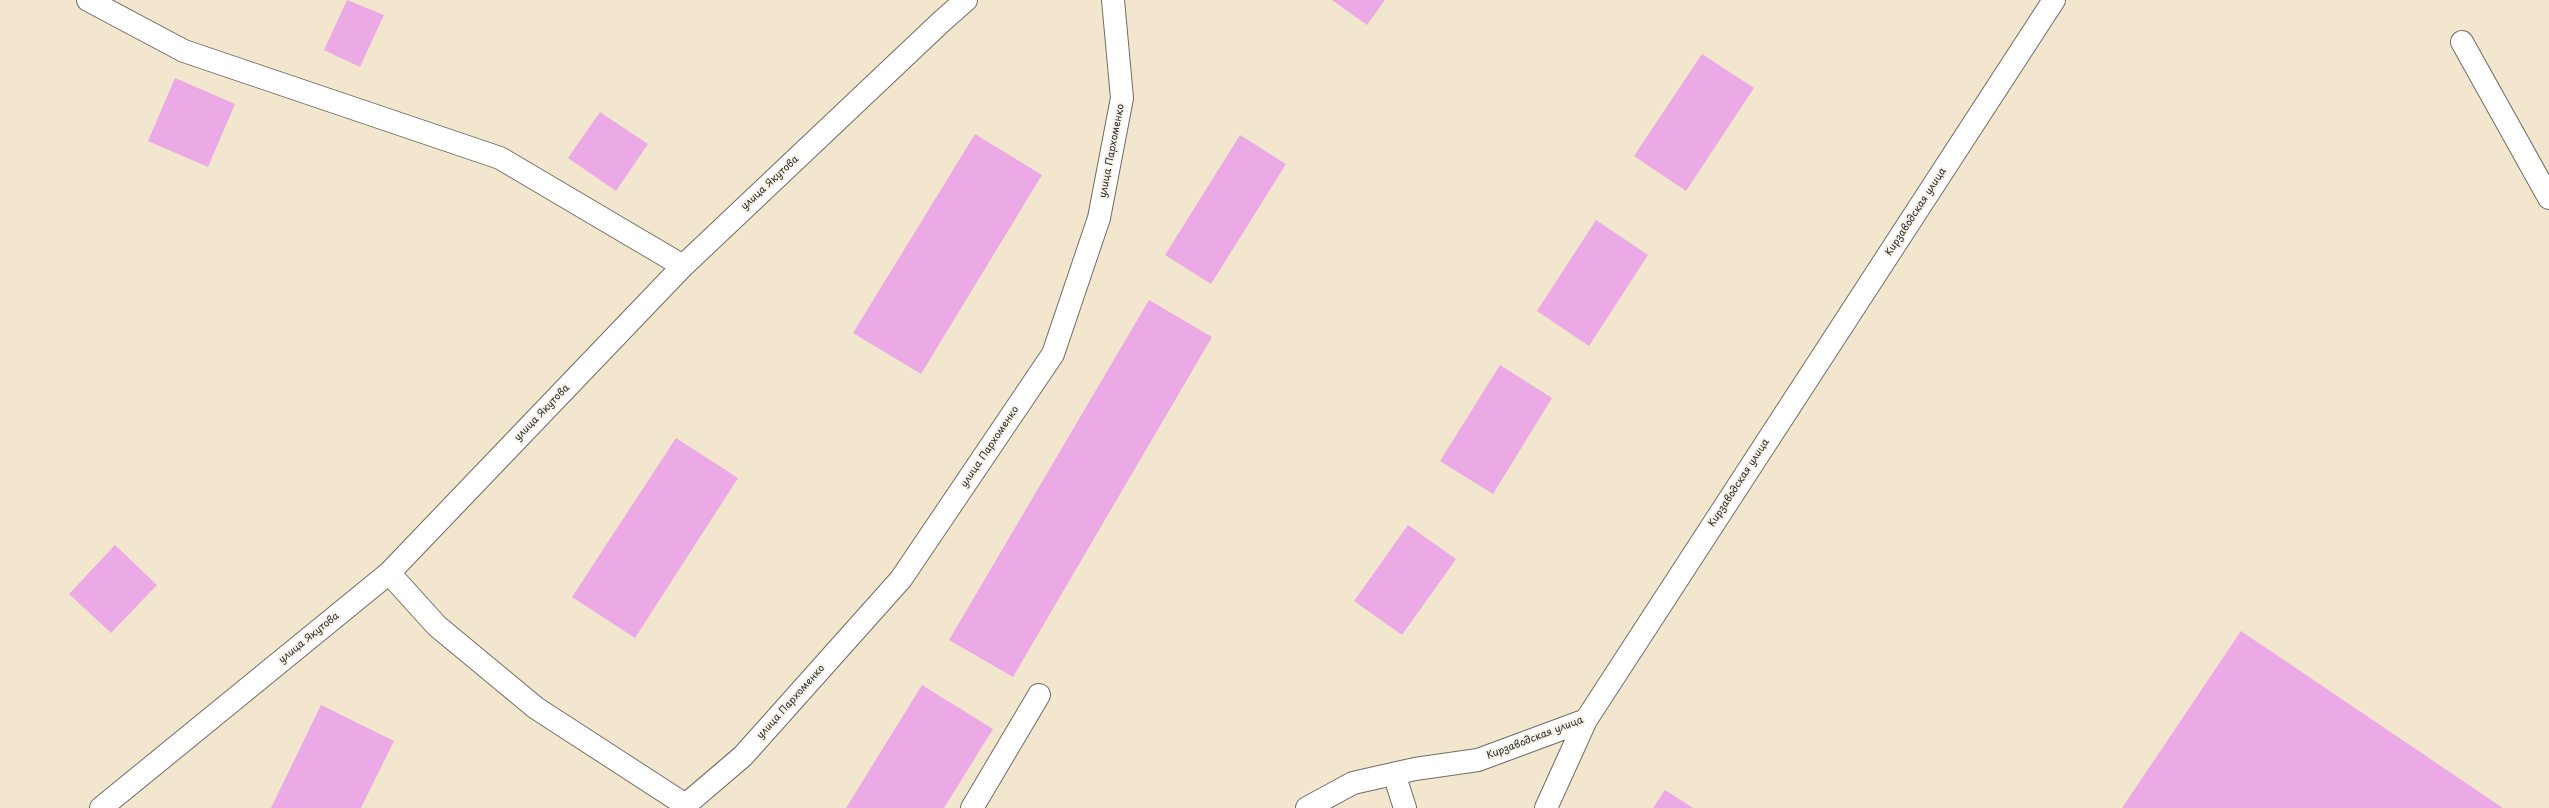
<!DOCTYPE html>
<meta charset="utf-8">
<style>
body{margin:0}
canvas{display:block;background:#f3e6ce}
</style>
<canvas width="2549" height="808"></canvas>
<script>
const context = document.querySelector('canvas').getContext('2d');
context.lineJoin = 'round';
function fill(path, color) { context.fillStyle = color; context.fill(path, 'evenodd'); }
const shape = rows => new Path2D(rows.map(r => 'M' + r).join(''));
function stroke(path, color, width, dash) { context.strokeStyle = color; context.lineWidth = width; context.lineCap = dash ? 'butt' : 'round'; context.setLineDash(dash || []); context.stroke(path); }
function label(font, color, halo, rows, align = 'center') {
  context.font = font + ' "Playpen Sans",sans-serif'; context.lineWidth = 4; context.setLineDash([]); context.textBaseline = 'middle'; context.strokeStyle = halo; context.fillStyle = color; for (const [text, x, y, turn = 0] of rows) {
    context.save(); context.translate(x, y); context.rotate((+turn || 0) * Math.PI / 180); context.textAlign = isNaN(turn) ? turn : align; if (halo) context.strokeText(text, 0, 0); context.fillText(text, 0, 0); context.restore();
  }
}
fill(shape([
 [347,0,384,15,360,67,324,50],
 [1332,0,1385,0,1367,25],
 [1702,54,1754,88,1686,191,1634,156],
 [175,78,235,104,208,167,148,141],
 [600,112,648,144,616,191,568,158],
 [975,134,1042,175,921,374,853,333],
 [1240,135,1286,164,1211,284,1165,255],
 [1596,220,1648,255,1589,346,1537,311],
 [1149,300,1212,337,1013,677,949,640],
 [1500,365,1552,398,1493,494,1440,461],
 [676,438,738,478,635,638,572,597],
 [1408,525,1456,559,1402,635,1354,601],
 [115,545,157,585,111,633,69,594],
 [2241,631,2503,808,2122,808],
 [922,685,993,729,944,808,846,808],
 [321,705,394,741,361,808,271,808],
 [1665,790,1693,808,1653,808]
]), '#ebaae6');
const minor = shape([
 [88,0,184,51,500,158,683,266],
 [2462,42,2549,198],
 [389,573,437,626,536,708,684,804],
 [1394,774,1405,808],
 [101,808,389,573,683,266,941,22,966,0],
 [682,808,743,756,901,579,1053,354,1099,218,1122,98,1113,0],
 [972,808,1039,695],
 [1307,808,1353,783,1415,769,1478,760,1586,720,2054,0],
 [1546,808,1586,720]
]);
stroke(minor, '#716c64', 24);
stroke(minor, '#fff', 22);
label('10px', '#2b2b2b', '#f7f3e8', [
 ["улица Пархоменко",1112,151,-79],
 ["улица Якутова",770,183,-43],
 ["Кирзаводская улица",1916,212,-57],
 ["улица Якутова",542,413,-46],
 ["улица Пархоменко",990,447,-56],
 ["Кирзаводская улица",1739,483,-57],
 ["улица Якутова",309,638,-39],
 ["улица Пархоменко",791,702,-48],
 ["Кирзаводская улица",1535,738,-21]
]);
</script>
